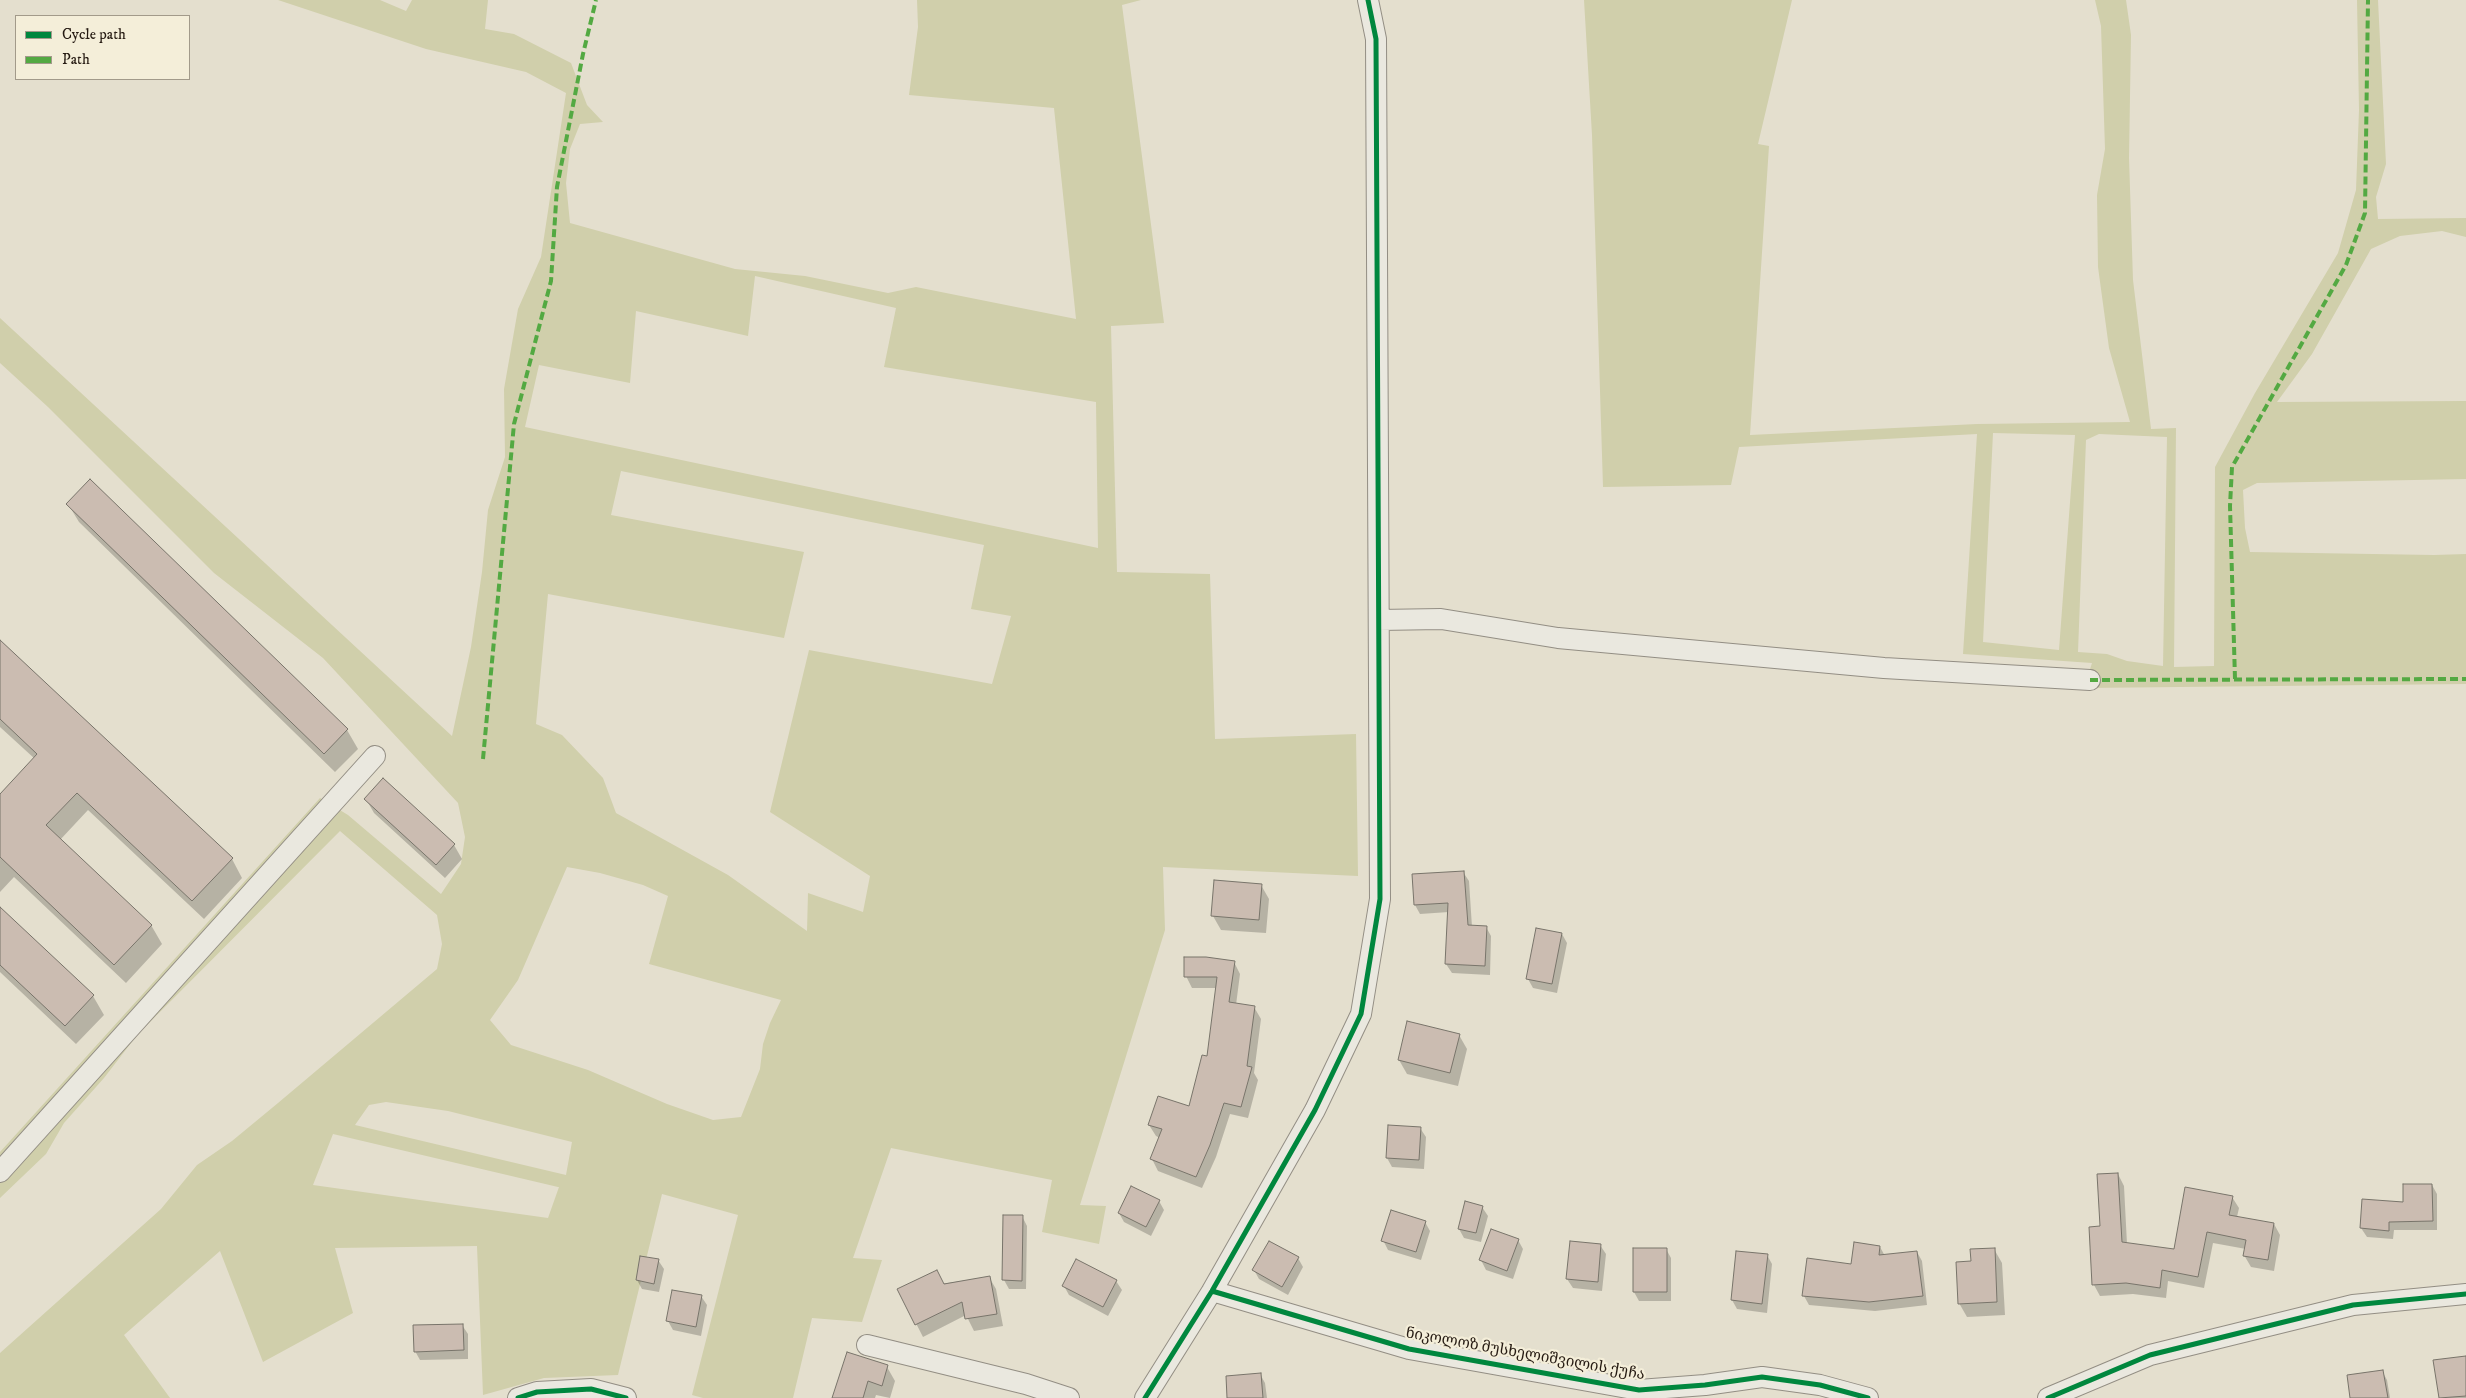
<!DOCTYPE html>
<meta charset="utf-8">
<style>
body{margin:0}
#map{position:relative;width:2466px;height:1398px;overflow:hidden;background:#e4dfce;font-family:"IM FELL DW Pica",serif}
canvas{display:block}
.legend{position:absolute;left:15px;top:15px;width:175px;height:65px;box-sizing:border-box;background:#f4eed9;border:1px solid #a29a8a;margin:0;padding:6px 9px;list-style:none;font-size:15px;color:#261b13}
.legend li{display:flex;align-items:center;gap:10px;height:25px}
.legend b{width:25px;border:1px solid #a29a8a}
</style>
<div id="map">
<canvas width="2466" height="1398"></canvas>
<ul class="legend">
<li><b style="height:6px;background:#00873e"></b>Cycle path</li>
<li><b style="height:6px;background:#53a942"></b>Path</li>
</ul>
</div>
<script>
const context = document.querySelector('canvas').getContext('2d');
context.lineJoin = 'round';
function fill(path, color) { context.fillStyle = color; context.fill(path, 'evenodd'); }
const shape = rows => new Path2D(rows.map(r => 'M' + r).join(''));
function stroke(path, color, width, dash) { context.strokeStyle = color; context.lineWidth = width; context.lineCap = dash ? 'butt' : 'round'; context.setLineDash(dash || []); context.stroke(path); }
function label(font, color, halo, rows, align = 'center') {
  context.font = font + ' "IM FELL DW Pica","Noto Serif Georgian",serif'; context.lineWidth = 4.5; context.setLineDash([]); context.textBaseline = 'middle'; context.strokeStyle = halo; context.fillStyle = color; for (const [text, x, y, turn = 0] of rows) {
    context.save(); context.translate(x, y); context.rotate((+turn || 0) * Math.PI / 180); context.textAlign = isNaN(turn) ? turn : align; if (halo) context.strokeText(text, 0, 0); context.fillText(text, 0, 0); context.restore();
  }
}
fill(shape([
 [278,0,380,0,406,11,412,0,488,0,485,29,514,34,571,63,587,105,603,122,580,124,570,149,566,183,570,223,735,269,805,276,888,293,916,287,1076,319,1054,108,909,95,918,27,917,0,1141,0,1122,5,1164,323,1111,326,1117,572,1210,574,1215,739,1356,734,1358,876,1163,867,1165,930,1080,1205,1106,1206,1099,1244,1042,1232,1052,1180,891,1148,853,1258,882,1260,862,1322,812,1318,793,1398,703,1398,692,1395,738,1215,662,1194,618,1375,544,1378,483,1395,477,1246,335,1248,353,1313,263,1362,220,1251,124,1335,170,1398,0,1398,0,1353,161,1209,197,1165,232,1141,278,1103,437,969,442,944,437,915,340,831,138,1034,104,1078,64,1123,46,1154,0,1198,0,1152,320,798,348,815,441,894,461,864,465,837,458,803,323,658,214,573,48,407,0,363,0,318,452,736,471,647,482,572,488,510,505,457,504,389,518,309,541,257,566,93,526,72,426,49],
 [755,276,896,308,884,367,1096,402,1098,548,525,427,539,365,630,383,636,311,748,336],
 [621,471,984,545,971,609,1011,616,992,684,809,650,770,812,870,876,863,912,808,893,807,931,728,875,616,813,603,778,562,735,536,724,548,594,784,638,804,552,611,515],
 [567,867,600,873,643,885,668,896,649,964,781,1000,770,1023,763,1044,760,1069,741,1117,713,1120,667,1104,588,1070,511,1045,490,1020,518,980],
 [386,1102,448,1111,572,1142,566,1175,355,1125,369,1105],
 [333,1134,558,1187,559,1187,548,1218,313,1185],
 [1584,0,1792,0,1758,144,1769,146,1750,435,1977,424,2130,422,2109,348,2098,267,2097,195,2105,149,2101,26,2095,0,2126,0,2131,35,2129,158,2133,280,2151,429,2176,428,2174,667,2214,666,2215,467,2255,393,2338,253,2356,190,2359,110,2357,0,2378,0,2386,164,2376,197,2378,219,2466,218,2466,237,2442,231,2400,236,2371,249,2312,354,2277,402,2466,401,2466,479,2257,483,2243,490,2245,528,2250,552,2434,555,2466,554,2466,684,2084,688,2092,663,1963,654,1977,434,1739,447,1731,485,1603,487,1592,135],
 [1993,433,2075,435,2059,650,1983,642],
 [2099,434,2167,437,2163,666,2127,661,2107,654,2078,652,2086,440]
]), '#d0cfab');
fill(shape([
 [68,504,347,730,358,749,335,772,79,522],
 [0,642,232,859,242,878,204,919,88,810,60,840,151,925,162,944,126,983,14,877,0,892,0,796,35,759,0,727],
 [384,780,454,845,462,859,445,878,374,813,366,799],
 [1463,872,1469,881,1472,927,1486,927,1491,936,1490,975,1452,973,1446,964,1449,912,1420,914,1415,905],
 [1261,885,1269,899,1266,933,1221,930,1213,916],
 [0,909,93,996,104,1015,76,1044,0,972],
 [1562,934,1567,943,1557,993,1533,988,1528,979],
 [1234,962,1240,974,1236,1005,1254,1007,1261,1019,1254,1073,1258,1080,1248,1118,1230,1114,1216,1157,1202,1188,1158,1171,1152,1159,1160,1138,1156,1136,1149,1125,1190,1107,1208,1058,1217,988,1192,988,1186,976],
 [1459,1035,1467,1049,1458,1086,1407,1074,1399,1060],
 [1420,1128,1426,1137,1424,1169,1392,1167,1387,1158],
 [2118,1174,2124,1186,2127,1244,2175,1250,2232,1197,2239,1208,2237,1217,2274,1224,2280,1235,2274,1271,2251,1267,2244,1255,2246,1249,2213,1243,2204,1288,2168,1281,2166,1298,2133,1294,2100,1296,2094,1285,2101,1228],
 [2432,1185,2437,1194,2437,1230,2394,1230,2393,1239,2367,1237,2361,1228,2404,1204],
 [1159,1201,1164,1210,1151,1236,1124,1222,1119,1213],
 [1482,1207,1488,1216,1481,1242,1464,1238,1459,1229],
 [1022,1216,1027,1226,1026,1289,1009,1289,1004,1280],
 [1425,1222,1430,1231,1421,1260,1388,1250,1383,1240],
 [1518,1240,1523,1249,1513,1279,1486,1270,1481,1260],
 [1571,1242,1600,1245,1606,1254,1602,1291,1573,1288,1567,1279],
 [1880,1247,1885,1256,1917,1252,1922,1261,1927,1305,1875,1311,1809,1305,1804,1296],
 [1666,1249,1671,1258,1671,1301,1639,1301,1634,1292],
 [1994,1249,2002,1263,2005,1315,1967,1317,1959,1303],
 [1767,1255,1772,1264,1767,1313,1737,1309,1732,1300],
 [1298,1258,1303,1267,1288,1295,1259,1279,1254,1270],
 [658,1260,664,1269,659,1292,642,1289,637,1280],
 [1077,1261,1116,1281,1122,1290,1108,1316,1069,1295,1064,1286],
 [989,1277,996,1289,1003,1326,974,1331,966,1315,923,1337,899,1290],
 [701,1296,707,1305,701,1336,673,1330,668,1321],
 [462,1325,468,1334,468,1359,420,1360,415,1351],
 [2466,1357,2466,1398,2440,1398,2435,1361],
 [887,1367,895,1381,890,1398,876,1395,875,1398,834,1398],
 [2382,1371,2387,1380,2390,1398,2352,1398],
 [1260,1374,1265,1383,1267,1398,1229,1398]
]), '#0003');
const building = shape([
 [90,479,348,729,324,754,66,504,90,479],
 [0,640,233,858,192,901,77,793,46,825,152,925,114,965,0,857,0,794,37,754,0,719,0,640],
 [383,778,455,844,436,865,364,799,383,778],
 [1464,871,1468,925,1487,926,1485,966,1445,964,1448,903,1414,905,1412,874,1464,871],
 [1214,880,1262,884,1259,920,1211,916,1214,880],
 [0,907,94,995,65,1026,0,965,0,907],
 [1536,928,1562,933,1552,984,1526,979,1536,928],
 [1184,957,1206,957,1235,961,1229,1002,1255,1006,1247,1066,1252,1067,1241,1107,1224,1103,1210,1145,1196,1177,1150,1159,1162,1129,1148,1125,1158,1096,1189,1106,1202,1055,1207,1056,1217,977,1184,977,1184,957],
 [1407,1021,1460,1034,1450,1073,1398,1060,1407,1021],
 [1388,1125,1421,1127,1419,1160,1386,1158,1388,1125],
 [2118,1173,2122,1242,2174,1249,2185,1187,2233,1196,2229,1215,2274,1223,2268,1260,2243,1256,2246,1240,2207,1232,2198,1277,2162,1270,2160,1288,2126,1283,2092,1285,2089,1227,2100,1226,2097,1174,2118,1173],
 [2403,1184,2432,1184,2433,1221,2389,1222,2389,1231,2360,1228,2362,1199,2403,1202,2403,1184],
 [1131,1186,1160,1200,1146,1227,1118,1213,1131,1186],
 [1465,1201,1483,1206,1476,1233,1458,1229,1465,1201],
 [1391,1210,1426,1221,1416,1252,1381,1241,1391,1210],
 [1003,1215,1023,1215,1022,1281,1002,1280,1003,1215],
 [1491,1229,1519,1239,1507,1271,1479,1260,1491,1229],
 [1269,1241,1299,1257,1282,1287,1252,1270,1269,1241],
 [1570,1241,1601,1244,1598,1282,1566,1279,1570,1241],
 [1854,1242,1880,1246,1879,1255,1917,1251,1923,1296,1869,1302,1802,1296,1807,1258,1851,1264,1854,1242],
 [1633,1248,1667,1248,1667,1292,1633,1292,1633,1248],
 [1995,1248,1997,1302,1958,1304,1956,1262,1971,1261,1970,1249,1995,1248],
 [1736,1251,1768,1254,1762,1304,1731,1300,1736,1251],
 [640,1256,659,1259,654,1284,636,1280,640,1256],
 [1076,1259,1117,1280,1103,1307,1062,1286,1076,1259],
 [937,1270,944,1284,990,1276,997,1314,965,1319,962,1302,915,1325,897,1289,937,1270],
 [672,1290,702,1295,696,1327,666,1321,672,1290],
 [463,1324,464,1350,414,1352,413,1325,463,1324],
 [847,1352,888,1365,882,1386,868,1381,863,1398,832,1398,847,1352],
 [2466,1356,2466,1396,2439,1398,2433,1360,2466,1356],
 [2383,1370,2388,1398,2350,1398,2347,1375,2383,1370],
 [1261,1373,1263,1398,1227,1398,1226,1376,1261,1373]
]);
fill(building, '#cbbcb1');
stroke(building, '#78746a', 1);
const minor = shape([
 [1379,620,1441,619,1558,638,1884,668,2090,680],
 [0,1172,375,756],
 [1212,1291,1409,1349,1639,1390,1705,1385,1762,1377,1820,1385,1868,1398],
 [867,1345,1026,1384,1069,1398],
 [518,1398,537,1392,591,1389,626,1398],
 [1145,1398,1212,1291,1315,1110,1361,1014,1380,899,1376,39,1368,0],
 [2048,1398,2150,1355,2353,1305,2466,1294]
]);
stroke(minor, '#938e84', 22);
stroke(minor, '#eae8df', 20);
stroke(shape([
 [2235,679,2230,506,2232,467,2346,265,2365,213,2368,0],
 [2090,680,2466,679],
 [483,759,514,424,551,281,557,187,583,54,596,0]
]), '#53a942', 4, [8, 4]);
stroke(shape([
 [1212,1291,1409,1349,1639,1390,1705,1385,1762,1377,1820,1385,1868,1398],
 [518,1398,537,1392,591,1389,626,1398],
 [1145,1398,1212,1291,1315,1110,1361,1014,1380,899,1376,39,1368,0],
 [2048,1398,2150,1355,2353,1305,2466,1294]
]), '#00873e', 5);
label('15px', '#261b13', '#f4eed9', [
 ["ნიკოლოზ მუსხელიშვილის ქუჩა",1525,1355,10]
]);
</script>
